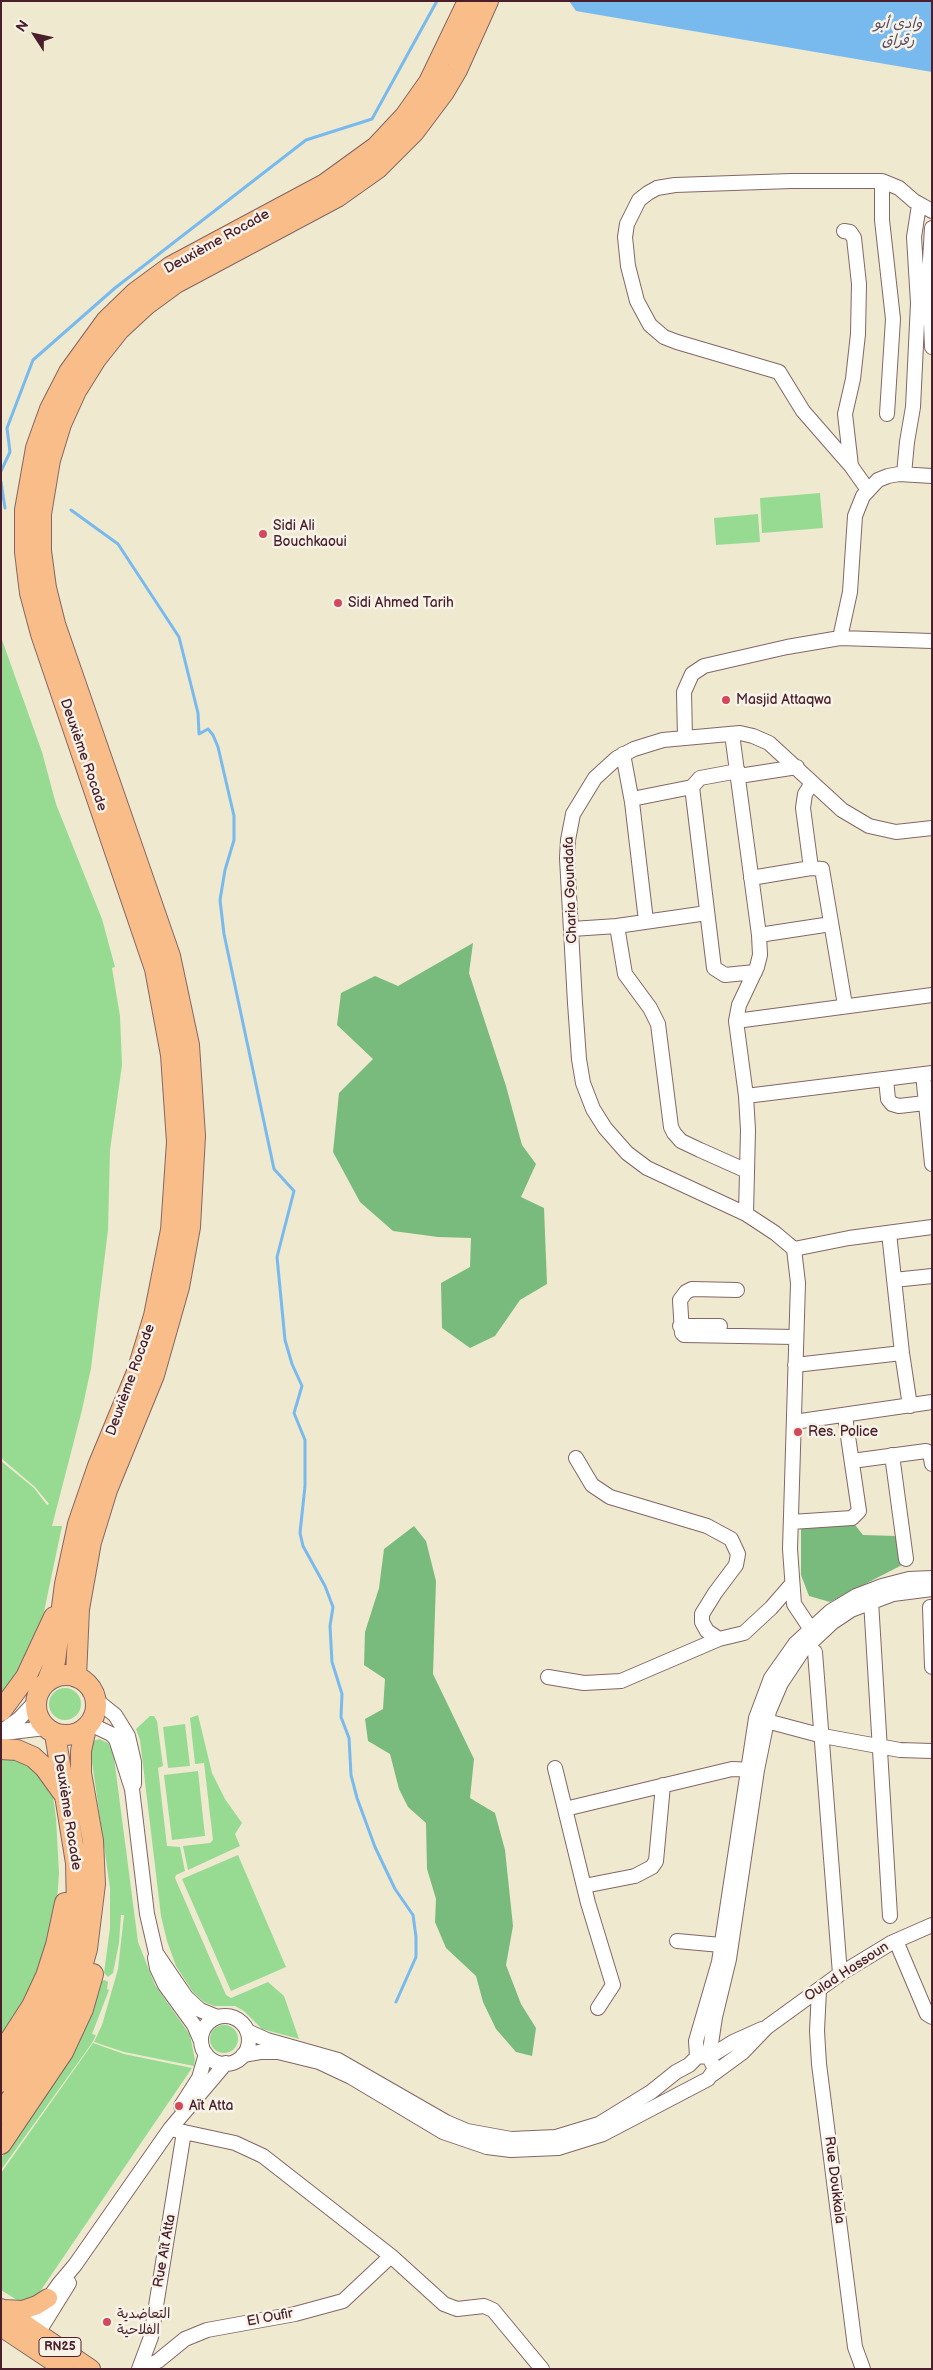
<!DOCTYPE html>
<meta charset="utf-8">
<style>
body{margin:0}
#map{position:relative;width:933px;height:2370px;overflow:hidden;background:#efe9d0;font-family:"Balsamiq Sans",sans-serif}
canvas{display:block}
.frame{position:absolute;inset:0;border:2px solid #4a1f2b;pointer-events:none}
.north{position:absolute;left:10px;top:10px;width:50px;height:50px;-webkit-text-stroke:4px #f7f3e8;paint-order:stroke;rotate:305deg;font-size:14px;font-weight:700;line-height:20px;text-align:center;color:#4a1f2b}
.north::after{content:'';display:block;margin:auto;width:18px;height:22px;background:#4a1f2b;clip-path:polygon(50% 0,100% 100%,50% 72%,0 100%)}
</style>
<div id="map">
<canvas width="933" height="2370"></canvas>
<div class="frame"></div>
<div class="north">N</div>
</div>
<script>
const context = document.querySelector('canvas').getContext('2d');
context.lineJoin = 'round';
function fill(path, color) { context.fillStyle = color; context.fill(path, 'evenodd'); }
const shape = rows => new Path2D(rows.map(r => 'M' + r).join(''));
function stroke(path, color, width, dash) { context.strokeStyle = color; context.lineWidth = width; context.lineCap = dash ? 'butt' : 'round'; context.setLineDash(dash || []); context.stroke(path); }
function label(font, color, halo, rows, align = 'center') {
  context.font = font + ' "Balsamiq Sans","Playpen Sans Arabic",sans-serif'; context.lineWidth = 5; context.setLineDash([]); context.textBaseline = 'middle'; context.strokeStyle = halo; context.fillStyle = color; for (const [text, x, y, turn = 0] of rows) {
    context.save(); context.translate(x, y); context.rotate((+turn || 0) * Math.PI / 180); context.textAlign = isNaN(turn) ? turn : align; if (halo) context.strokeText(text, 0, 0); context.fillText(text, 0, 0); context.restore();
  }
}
fill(shape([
 [820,493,823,528,762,533,760,498],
 [758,514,760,542,716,545,714,518],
 [1,637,42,752,56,804,102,919,115,967,112,968,120,1016,122,1065,110,1150,108,1230,91,1368,82,1410,52,1526,62,1526,41,1626,33,1647,1,1699,1,1461,34,1488,47,1505,49,1504,35,1487,1,1458],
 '49 1704a16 16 0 1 1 32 0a16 16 0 1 1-32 0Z',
 [198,1715,212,1773,225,1799,242,1823,235,1834,240,1846,188,1870,183,1846,210,1843,213,1840,204,1763,195,1764,190,1718],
 [150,1716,154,1716,157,1721,163,1766,158,1768,167,1846,180,1847,185,1871,176,1875,175,1878,226,1995,231,1998,268,1982,284,1996,299,2039,262,2029,244,2011,235,2006,214,2006,204,2002,193,1992,176,1966,167,1941,161,1916,140,1740,136,1729],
 [185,1724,190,1766,168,1768,163,1727],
 [99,1739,108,1743,113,1750,138,1942,155,1985,190,2035,195,2060,194,2066,124,2052,94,2042,102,2025,118,1969,124,1915,121,1915,119,1943,113,1973,108,1977,104,1973,110,1928,110,1888,91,1755,93,1741],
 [1,1756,24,1759,51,1782,56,1818,59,1873,56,1915,30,1992,1,2041],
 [198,1771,205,1836,172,1840,164,1775],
 [238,1855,286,1967,231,1991,182,1879],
 [105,1980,108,1982,107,1989,109,1990,92,2034,96,2035,92,2043,1,2170,1,2158,48,2091,101,1981],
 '210 2039a14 14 0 1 1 28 0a14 14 0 1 1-28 0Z',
 [93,2043,124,2054,192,2068,39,2293,36,2297,22,2301,17,2300,1,2290,1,2173]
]), '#97db93');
fill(shape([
 [473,943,469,973,506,1086,522,1145,536,1164,521,1197,544,1208,547,1284,520,1300,495,1336,470,1348,442,1328,441,1283,470,1267,471,1238,438,1237,393,1231,360,1202,333,1152,339,1093,373,1059,337,1025,341,993,375,976,398,986],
 [851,1520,863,1535,897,1536,904,1564,830,1602,809,1596,801,1575,801,1524],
 [414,1526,426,1541,436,1581,433,1674,474,1759,470,1798,495,1813,505,1850,513,1926,506,1965,521,2004,536,2028,532,2056,516,2052,496,2029,483,2002,476,1976,446,1948,435,1922,436,1899,427,1869,426,1823,408,1807,399,1789,390,1754,368,1741,365,1719,383,1709,385,1679,364,1665,365,1632,379,1588,384,1549]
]), '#79bb7d');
fill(shape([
 [569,1,932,1,932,72,576,11]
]), '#79baee');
stroke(shape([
 [1,471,10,452,7,428,33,360,115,288,306,140,372,119,437,1],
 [1,482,5,508],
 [71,510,118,544,179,637,198,713,199,734,208,729,213,735,218,747,234,816,234,840,225,870,220,900,224,934,274,1169,294,1191,277,1257,285,1340,292,1364,302,1386,294,1413,305,1440,305,1486,300,1533,303,1546,325,1586,333,1607,330,1626,332,1662,342,1694,341,1717,349,1738,351,1775,357,1798,375,1847,395,1889,413,1915,416,1937,416,1957,396,2002]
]), '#79baee', 3);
const minor = shape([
 [882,181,882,220,893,319,887,414],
 [844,231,850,232,854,238,859,284,858,334,853,379,845,414,851,466],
 [932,347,929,276,932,228],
 [904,474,907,442,913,407,918,303,914,237,919,205],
 [868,490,851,466,803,411,779,372,677,342,664,337,650,325,637,301,628,266,625,237,627,224,639,200,648,193,657,188,675,185,791,181,882,181,899,188,914,201,932,211],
 [840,638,850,592,855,516,863,496,878,480,888,476,899,474,932,476],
 [732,734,759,935,760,955,757,967,739,1005,736,1021,746,1096,748,1130,746,1214],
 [685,738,684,692,692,674,704,666,787,647,840,638,932,641],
 [623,754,632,802,646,921],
 [739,776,797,767],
 [692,787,714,968,725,975,755,972],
 [632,799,692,787,700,778,738,771],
 [811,868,803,808,805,794,812,783],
 [751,878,811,868,822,869,845,1005],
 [617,926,625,974,650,1008,658,1024,671,1127,674,1133,681,1141,700,1150,747,1171],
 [572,929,617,926,707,913],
 [759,935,831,924],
 [736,1021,932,995],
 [923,1074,932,1164],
 [886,1079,888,1099,892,1104,899,1106,925,1103],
 [746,1096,932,1073],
 [889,1233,902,1353,910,1406],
 [794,1249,775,1233,746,1214,647,1168,627,1153,605,1128,593,1109,583,1083,579,1059,575,1003,567,858,568,840,573,814,595,778,617,758,634,749,663,740,740,733,753,736,769,743,842,810,869,826,896,832,932,828],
 [794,1249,798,1283,790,1549,794,1604,814,1634],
 [794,1249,849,1238,932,1227],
 [894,1280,932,1276],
 [737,1290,692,1289,686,1292,680,1300,682,1333,684,1335,795,1337],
 [680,1326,720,1326],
 [795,1365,902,1353],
 [794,1422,932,1402],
 [892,1455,906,1559],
 [576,1458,592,1485,610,1497,707,1526,731,1539,738,1554,736,1565,715,1593,702,1614,702,1622,707,1631,719,1639,744,1633,771,1608,791,1585],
 [852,1461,926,1451,930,1453,932,1464],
 [791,1522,852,1518,859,1511,845,1416],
 [871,1601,890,1916],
 [930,1607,932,1667],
 [815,1652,840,1974],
 [548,1677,584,1683,621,1681,719,1639],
 [96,1700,115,1715,128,1736,134,1762,134,1784],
 [759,1719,823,1736,900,1750,932,1751],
 [90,1724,111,1734,116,1739,132,1789,147,1914,156,1953,186,1997,200,2010,217,2017],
 [1,1732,19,1719,36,1701],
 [4,1733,45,1728],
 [555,1768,588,1903,613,1985,598,2008],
 [565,1809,732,1769,755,1770],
 [584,1886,635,1876,652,1867,656,1861,663,1785],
 [677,1941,721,1945],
 [896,1941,927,2014,932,2017],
 [155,1958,157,1968,165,1985,194,2025,201,2041],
 [819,1990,817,2031,819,2064,855,2347,863,2369],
 '201 2040a24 24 0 1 1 48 0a24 24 0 1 1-48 0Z',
 [243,2055,260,2052,278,2052,319,2062,351,2077,443,2132,487,2147,511,2150,558,2148,603,2134,708,2079,715,2069,709,2057,698,2056,689,2065,676,2072,651,2092,599,2124,556,2137,511,2139,467,2131,446,2122,338,2060,267,2040,247,2031],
 [697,2056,696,2041,719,1962,756,1718,771,1678,795,1644,831,1611,856,1596,882,1586,909,1579,932,1578],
 [709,2057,715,2017,729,1959,757,1770,769,1711,781,1683,803,1650,833,1622,851,1610,893,1594,932,1589],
 [709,2057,733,2042,762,2029],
 [713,2074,743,2052,767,2027,840,1974,891,1943,932,1925],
 [181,2106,199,2078,206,2054],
 [170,2129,235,2143,263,2156,391,2256,444,2304,457,2309,484,2306,493,2310,542,2369],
 [26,2336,29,2326,59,2284,75,2265,170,2129,226,2063],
 [33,2341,69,2283],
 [139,2369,151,2337,184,2132],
 [141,2369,158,2361,185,2339,207,2330,295,2314,343,2301,391,2256]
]);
const major = shape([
 [1,2308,91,2369],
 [3,2309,23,2310,37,2305,48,2298],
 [1,2327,64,2369]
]);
const highway = shape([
 '36 1705a30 30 0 1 1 60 0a30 30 0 1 1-60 0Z',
 [76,1677,79,1609,91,1542,107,1490,154,1375,179,1287,190,1227,195,1136,189,1045,170,956,55,624,46,588,41,551,41,514,50,460,61,424,76,391,96,359,119,330,146,305,176,283,337,197,378,168,414,132,444,92,457,70,488,1],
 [47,1682,55,1661,65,1584,78,1524,98,1466,137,1372,154,1316,171,1230,177,1142,171,1055,155,969,41,634,30,593,25,552,25,510,36,448,50,409,69,372,106,321,136,292,170,267,325,184,376,147,405,116,429,82,468,1],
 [1,1711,26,1677,54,1617],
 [1,1749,17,1750,33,1757,45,1768,63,1793],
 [1,2054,32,2006,46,1976,56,1945,65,1903],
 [1,2082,31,2040,53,1999,62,1978,74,1932,77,1909,76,1863,55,1734],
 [1,2114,57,2031,75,1991,87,1949,95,1884,93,1841,81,1773,81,1751,86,1728],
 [1,2144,63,2052,83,2009,93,1974]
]);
stroke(minor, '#846665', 16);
stroke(major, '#846665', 20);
stroke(highway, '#846665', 22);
stroke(minor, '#fff', 14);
stroke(major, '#f8bd89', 18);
stroke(highway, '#f8bd89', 20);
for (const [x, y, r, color] of [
 [263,534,5,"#d1495b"],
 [338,603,5,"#d1495b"],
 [726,700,5,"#d1495b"],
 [798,1432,5,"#d1495b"],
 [179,2106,5,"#d1495b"],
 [107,2322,5,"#d1495b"]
]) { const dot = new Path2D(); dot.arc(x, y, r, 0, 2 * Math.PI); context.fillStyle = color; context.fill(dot); stroke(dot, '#f7f3e8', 2); }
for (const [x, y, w] of [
 [60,2347,42]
]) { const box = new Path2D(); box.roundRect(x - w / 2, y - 9.5, w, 19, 4); context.fillStyle = '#f7f3e8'; context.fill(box); stroke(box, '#4a1f2b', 1); }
label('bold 12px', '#4a1f2b', null, [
 ["RN25",60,2347]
]);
label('14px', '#4a1f2b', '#f7f3e8', [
 ["Deuxième Rocade",217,242,-29],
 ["Deuxième Rocade",83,755,71],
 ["Charia Goundafa",571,890,-92],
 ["Deuxième Rocade",131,1380,-70],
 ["Deuxième Rocade",67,1812,81],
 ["Oulad Hassoun",847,1972,-33],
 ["Rue Doukkala",834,2180,83],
 ["Rue Aït Atta",165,2251,-80],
 ["El Oufir",270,2318,-11]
]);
label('14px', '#4a1f2b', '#f7f3e8', [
 ["Sidi Ali",273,526],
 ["Bouchkaoui",273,542],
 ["Sidi Ahmed Tarih",348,603],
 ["Masjid Attaqwa",736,700],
 ["Res. Police",808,1432],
 ["Aït Atta",189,2106],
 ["التعاضدية",117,2314],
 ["الفلاحية",117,2330]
], 'left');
label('italic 15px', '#584e66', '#f7f3e8', [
 ["وادي أبو",898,24],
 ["رقراق",898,41]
]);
</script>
